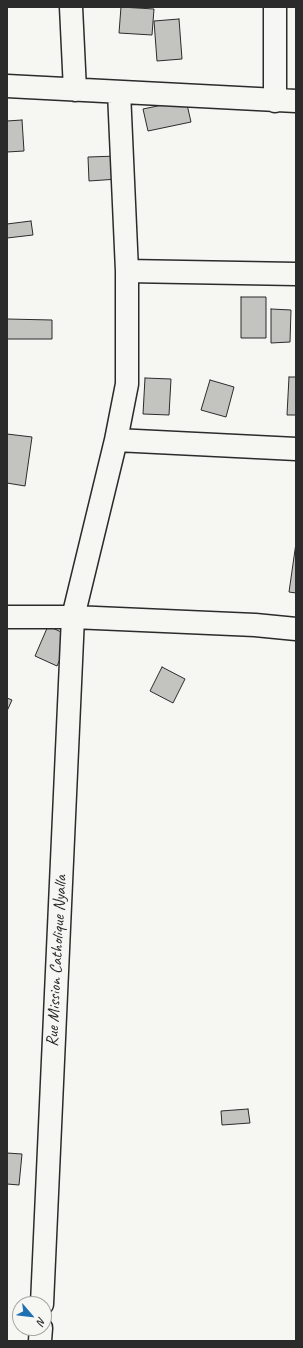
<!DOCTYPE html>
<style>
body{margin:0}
#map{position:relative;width:303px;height:1348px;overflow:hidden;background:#f6f6f2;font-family:Caveat,sans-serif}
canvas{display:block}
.frame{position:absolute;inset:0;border:8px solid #2b2b2b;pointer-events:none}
.north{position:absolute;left:12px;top:1296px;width:40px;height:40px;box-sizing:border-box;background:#f6f6f2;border:1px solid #a5a5a2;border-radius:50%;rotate:118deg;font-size:11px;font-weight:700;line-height:16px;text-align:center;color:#2b2b2b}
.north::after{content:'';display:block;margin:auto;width:14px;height:18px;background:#1f6fb2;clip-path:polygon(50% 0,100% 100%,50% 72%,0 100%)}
</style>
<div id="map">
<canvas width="303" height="1348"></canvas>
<div class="frame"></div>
<div class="north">N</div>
</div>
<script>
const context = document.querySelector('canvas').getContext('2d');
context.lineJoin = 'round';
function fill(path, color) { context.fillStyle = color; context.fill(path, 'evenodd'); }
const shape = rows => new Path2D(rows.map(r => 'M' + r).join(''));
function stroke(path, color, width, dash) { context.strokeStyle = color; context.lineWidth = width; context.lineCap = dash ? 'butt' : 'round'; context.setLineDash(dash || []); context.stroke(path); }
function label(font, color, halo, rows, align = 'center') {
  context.font = font + ' Caveat,sans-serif'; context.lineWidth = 3; context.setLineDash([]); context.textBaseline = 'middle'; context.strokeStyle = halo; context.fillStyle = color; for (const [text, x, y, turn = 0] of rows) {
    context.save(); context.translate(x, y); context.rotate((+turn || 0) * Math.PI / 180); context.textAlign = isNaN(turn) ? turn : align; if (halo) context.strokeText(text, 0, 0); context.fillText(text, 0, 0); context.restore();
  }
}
const building = shape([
 [121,7,154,9,152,35,119,33,121,7],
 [179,19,182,59,157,61,154,21,179,19],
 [186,100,191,122,148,131,143,109,186,100],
 [22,120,24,151,7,152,7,121,22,120],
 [118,156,118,179,89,181,88,157,118,156],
 [31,221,33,235,7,238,7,224,31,221],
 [241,297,266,297,266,338,241,338,241,297],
 [271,309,291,310,290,342,271,343,271,309],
 [7,319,52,320,52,339,7,339,7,319],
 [289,377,296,377,296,415,287,415,289,377],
 [145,378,171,379,169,415,143,414,145,378],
 [210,380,234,387,226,417,201,410,210,380],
 [7,434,32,437,25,486,7,483,7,434],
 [296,543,296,593,289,592,296,543],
 [48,626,70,636,57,666,35,656,48,626],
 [162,667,185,679,173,703,150,691,162,667],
 [7,698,12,700,7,711,7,698],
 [248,1109,250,1123,222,1125,221,1111,248,1109],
 [7,1153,22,1154,19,1185,7,1184,7,1153]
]);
fill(building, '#c3c3c0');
stroke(building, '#2b2b2b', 1);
const minor = shape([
 [71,7,75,90],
 [7,86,296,101],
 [275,101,275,7],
 [127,271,296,274],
 [116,440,296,449],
 [7,617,73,617,255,625,296,629],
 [42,1304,73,617,116,440,127,384,127,271,119,92],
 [40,1341,41,1328]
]);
stroke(minor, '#2b2b2b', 25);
stroke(minor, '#f6f6f2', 22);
label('17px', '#2b2b2b', '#f6f6f2', [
 ["Rue Mission Catholique Nyalla",57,961,-87]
]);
</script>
